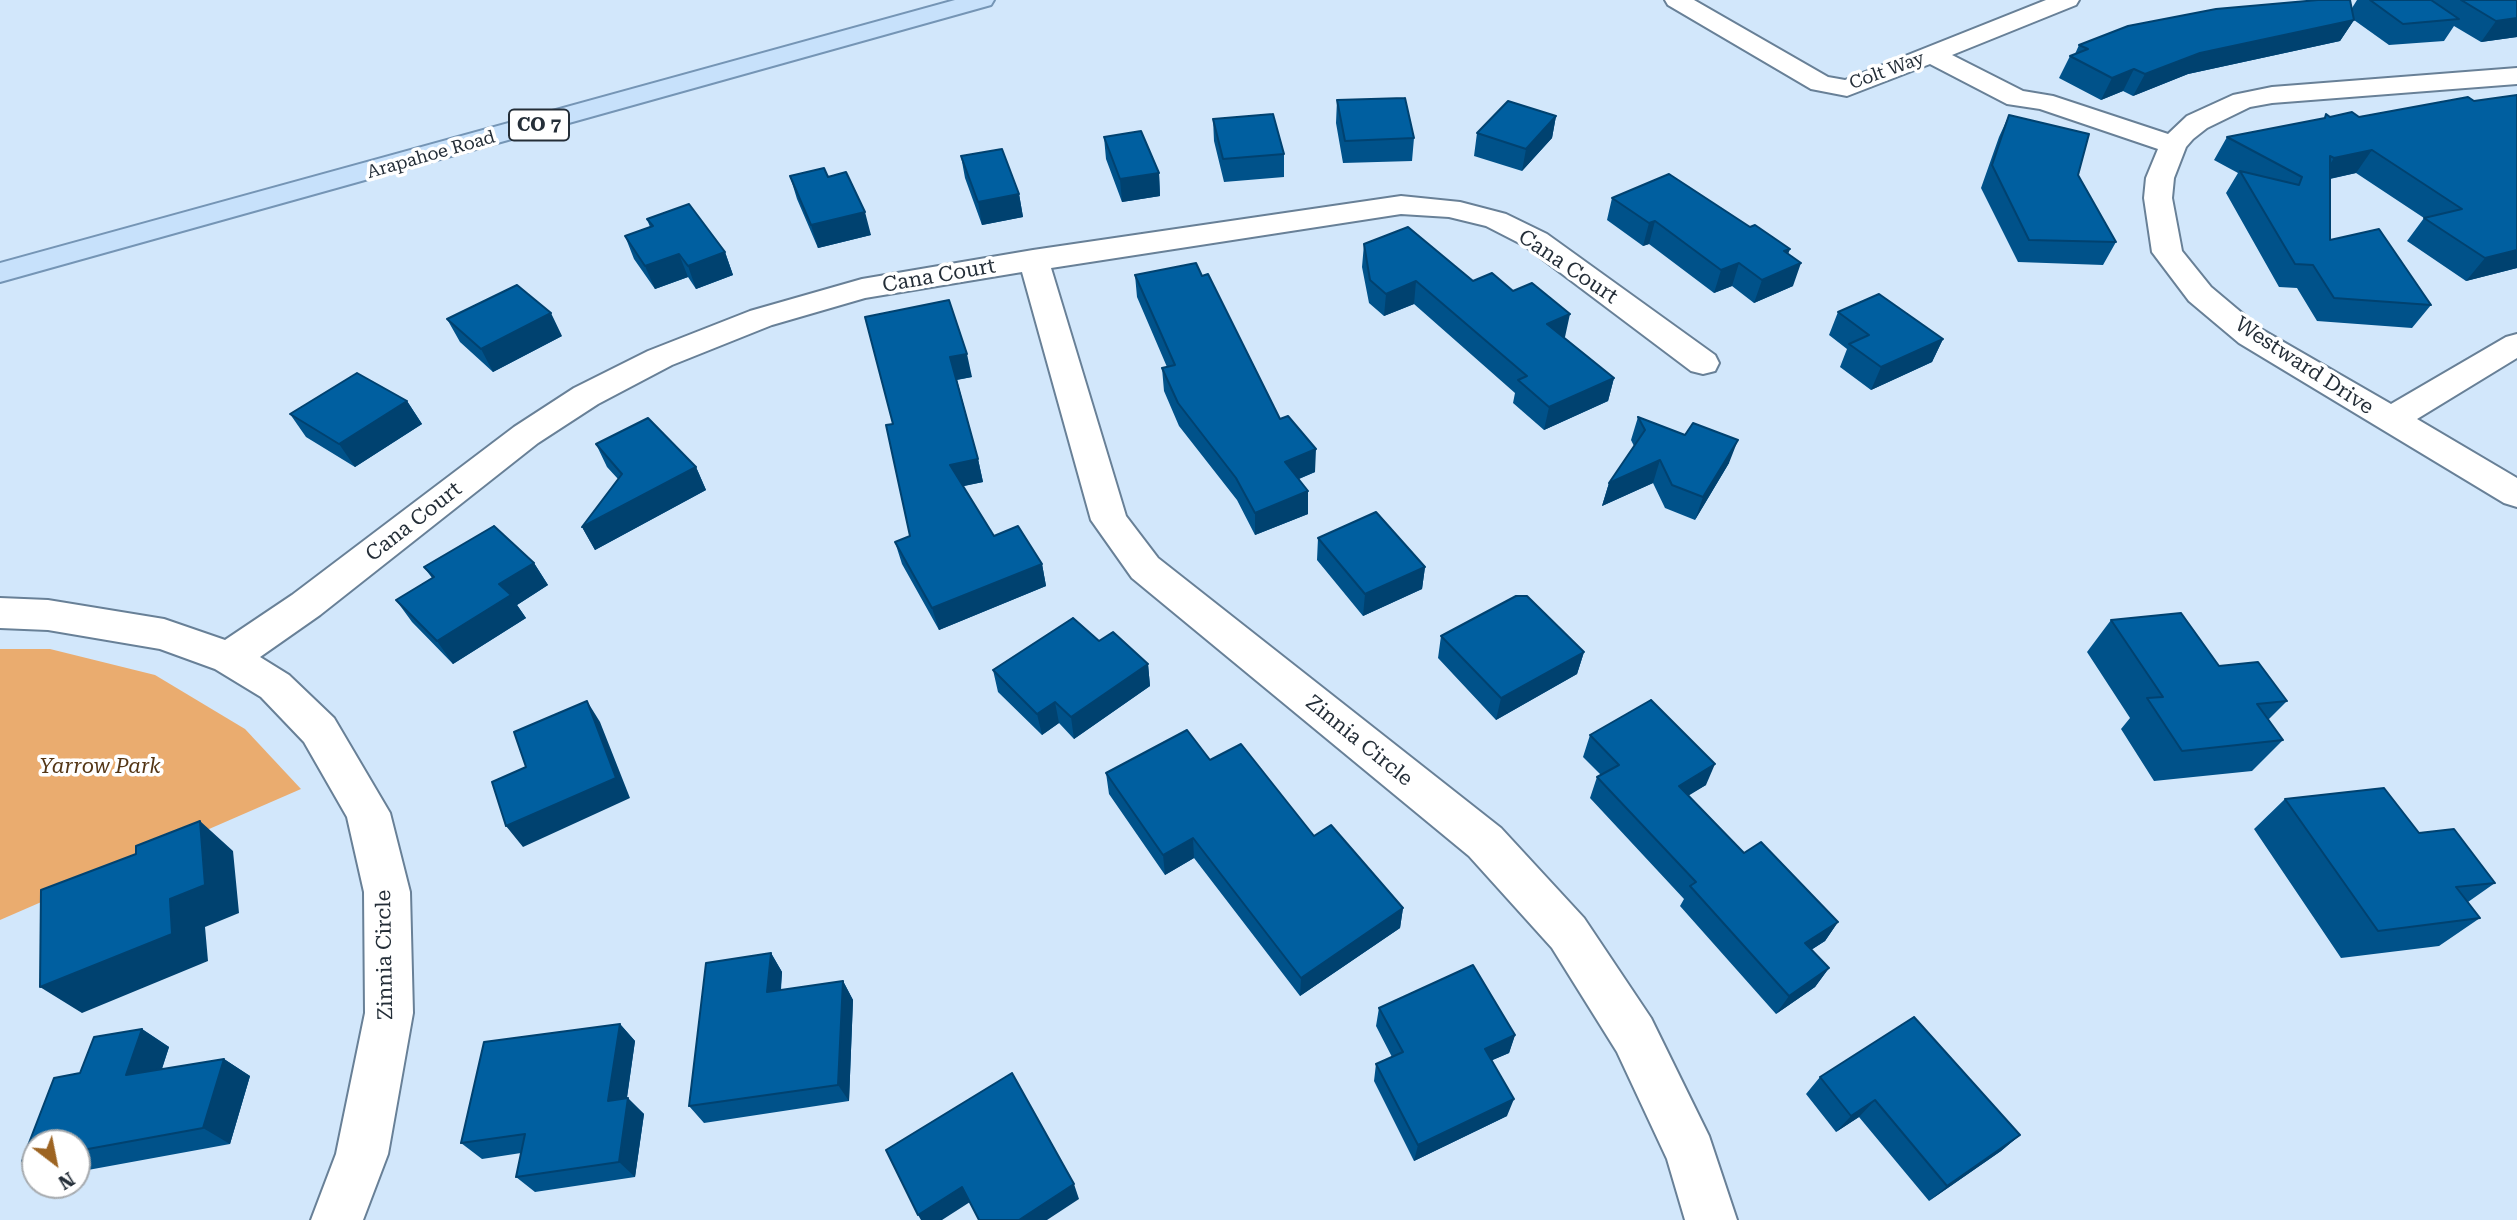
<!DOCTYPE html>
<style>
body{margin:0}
#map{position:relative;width:2517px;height:1220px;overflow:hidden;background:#d2e7fb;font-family:"Roboto Serif",serif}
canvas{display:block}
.north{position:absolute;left:21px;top:1129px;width:70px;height:70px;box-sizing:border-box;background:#fff;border:2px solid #a7abaf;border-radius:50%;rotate:148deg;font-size:19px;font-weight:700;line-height:28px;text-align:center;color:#242e38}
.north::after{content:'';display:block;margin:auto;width:24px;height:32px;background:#9d6422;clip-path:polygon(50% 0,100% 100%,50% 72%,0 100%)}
</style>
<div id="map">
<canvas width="2517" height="1220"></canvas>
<div class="north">N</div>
</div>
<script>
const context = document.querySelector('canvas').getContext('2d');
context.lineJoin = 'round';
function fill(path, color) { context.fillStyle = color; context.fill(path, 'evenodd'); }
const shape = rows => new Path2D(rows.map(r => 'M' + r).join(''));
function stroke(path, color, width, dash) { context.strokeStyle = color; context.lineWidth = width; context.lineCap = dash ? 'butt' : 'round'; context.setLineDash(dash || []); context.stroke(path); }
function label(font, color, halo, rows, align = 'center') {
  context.font = font + ' "Roboto Serif",serif'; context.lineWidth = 7; context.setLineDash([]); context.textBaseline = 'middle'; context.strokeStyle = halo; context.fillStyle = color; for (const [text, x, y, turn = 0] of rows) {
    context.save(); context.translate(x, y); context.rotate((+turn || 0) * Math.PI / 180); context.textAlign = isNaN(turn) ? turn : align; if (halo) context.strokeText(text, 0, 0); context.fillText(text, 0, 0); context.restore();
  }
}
fill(shape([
 [0,649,50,649,155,675,245,729,301,789,0,920]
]), '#eaac6f');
const minor = shape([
 [1665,0,1694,0,1828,77,1845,80,2046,0,2079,0,2076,5,1952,55,2023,91,2053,96,2168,134,2187,116,2233,95,2272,87,2517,68,2517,84,2272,103,2250,107,2207,128,2193,139,2186,147,2174,178,2172,198,2182,251,2211,287,2261,329,2391,404,2506,337,2517,334,2517,358,2417,419,2517,478,2517,507,2504,503,2239,343,2189,301,2152,252,2144,198,2146,178,2158,149,2040,109,2007,104,1930,64,1847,96,1811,89,1668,5,1665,0],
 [1401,196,1460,202,1506,214,1547,234,1715,355,1719,363,1715,371,1703,374,1691,371,1525,246,1486,226,1449,217,1401,214,1051,268,1126,516,1158,558,1501,828,1584,918,1651,1018,1709,1136,1737,1220,1685,1220,1667,1159,1617,1052,1552,948,1469,856,1132,578,1091,520,1022,272,865,298,772,325,672,365,598,404,538,443,320,615,260,657,289,675,334,718,390,813,410,892,413,1013,388,1154,363,1220,311,1220,336,1154,365,1013,364,892,347,817,304,742,261,697,215,669,160,649,48,630,0,628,0,598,48,600,164,619,225,640,292,595,514,427,574,388,648,351,750,311,862,279,1033,250,1401,196]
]);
const primary = shape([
 [955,0,994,0,991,5,0,282,0,263,955,0]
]);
stroke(minor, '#688097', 4);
stroke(primary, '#7595b5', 4);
fill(minor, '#fff');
fill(primary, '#c7e1fb');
fill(shape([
 [2357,0,2431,0,2432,1,2433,0,2517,0,2517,37,2481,42,2454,26,2444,41,2389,45,2354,20,2340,41,2188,74,2133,96,2123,91,2101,100,2059,78,2070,56,2075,54,2079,45,2352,8],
 [1337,100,1414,138,1412,161,1343,163,1336,123],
 [2474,101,2517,268,2466,281,2407,241,2424,218,2356,173,2330,179,2330,240,2431,305,2412,328,2317,321,2297,288,2279,287,2226,193,2238,173,2214,160,2227,137,2324,118,2326,114,2330,117,2359,117],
 [2009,115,2078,175,2116,242,2103,265,2018,262,1981,188,1999,137],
 [1556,116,1552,138,1522,171,1474,156,1477,133],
 [1213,119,1284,154,1284,177,1224,182,1214,141],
 [1104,137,1159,173,1160,196,1122,202,1106,159],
 [961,156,1019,194,1023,217,982,225,965,178],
 [790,176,828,177,871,235,818,248,797,199],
 [1612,198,1788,254,1793,286,1754,303,1732,286,1714,293,1649,244,1643,246,1607,220],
 [647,219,725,252,733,275,696,289,688,277,655,289,634,259,625,236,650,227],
 [1364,244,1473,281,1565,337,1564,337,1614,378,1608,401,1544,430,1513,403,1515,393,1414,304,1384,316,1369,303,1362,267],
 [1135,275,1280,419,1315,472,1299,479,1308,514,1255,535,1237,500,1179,426,1164,391,1162,368,1167,367,1137,297],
 [1838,312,1943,339,1932,362,1871,390,1840,367,1847,349,1829,335],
 [865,317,972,377,957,380,978,459,983,482,963,486,994,536,1042,564,1046,586,939,630,902,564,895,542,910,536,893,424],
 [447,319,562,336,493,372,460,342],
 [407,401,422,424,355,467,306,437,290,414],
 [1638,417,1729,463,1695,520,1665,508,1653,483,1602,506,1609,483,1634,446,1631,440],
 [596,444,696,467,706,490,595,550,582,527,618,479,607,467],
 [1318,538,1425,567,1422,589,1363,616,1317,560],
 [534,563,548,585,517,605,526,618,453,664,412,622,396,600,432,578,424,567],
 [2111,620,2219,666,2287,701,2268,720,2283,740,2252,771,2154,781,2121,729,2130,718,2087,652],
 [1441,636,1584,652,1577,674,1496,720,1438,658],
 [1099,641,1148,664,1150,686,1074,739,1059,723,1042,735,998,692,993,670],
 [1590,735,1706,785,1688,795,1744,853,1838,922,1825,941,1811,950,1829,968,1815,987,1776,1014,1680,906,1684,899,1590,798,1597,777,1601,775,1583,757],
 [1210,760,1314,836,1403,908,1400,928,1300,996,1194,858,1165,875,1109,794,1106,773],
 [2285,799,2419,833,2495,883,2468,902,2480,918,2439,946,2341,958,2254,829],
 [771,953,782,972,781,990,843,981,853,1000,849,1101,704,1123,689,1106],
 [1379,1008,1515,1035,1509,1053,1492,1060,1507,1116,1414,1161,1374,1081,1376,1064,1392,1057,1376,1026],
 [620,1024,635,1041,627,1098,644,1114,635,1177,535,1192,516,1177,521,1153,482,1159,461,1143],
 [142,1029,169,1047,162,1069,224,1059,250,1076,230,1144,77,1172,77,1143,35,1143,35,1167,22,1161,80,1073],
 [1820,1077,2020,1135,2001,1151,1929,1201,1859,1117,1836,1132,1806,1094]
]), '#00528a');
fill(shape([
 [2517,18,2517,37,2481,42,2496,21],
 [2354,20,2340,41,2188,74,2133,96,2145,74,2200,53],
 [2134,69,2123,91,2101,100,2112,78],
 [1556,116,1552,138,1522,171,1526,149],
 [2372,150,2356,173,2319,181,2334,158],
 [1159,173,1160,196,1122,202,1120,179],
 [1019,194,1023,217,982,225,978,202],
 [865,212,871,235,818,248,811,225],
 [1655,221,1649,244,1643,246,1649,223],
 [1790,249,1782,271,1801,263,1793,286,1754,303,1762,280,1784,251],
 [2517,250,2517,268,2466,281,2485,258],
 [725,252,733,275,696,289,688,266],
 [679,254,688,277,655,289,645,266],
 [1739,263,1732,286,1714,293,1721,270],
 [1416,281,1414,304,1384,316,1386,294],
 [551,313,562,336,493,372,481,349],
 [1570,314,1565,337,1543,347,1547,324],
 [1943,339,1932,362,1871,390,1881,367],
 [967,354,972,377,955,380,950,357],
 [1614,378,1608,401,1544,430,1549,407],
 [407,401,422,424,355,467,339,444],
 [1738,440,1729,463,1695,520,1703,497],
 [1316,449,1315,472,1284,485,1285,462],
 [978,459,983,482,955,488,950,465],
 [1660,460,1653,483,1602,506,1609,483],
 [696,467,706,490,595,550,582,527],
 [1308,491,1308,514,1255,535,1255,513],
 [534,563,548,585,517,605,526,618,453,664,437,641,499,584],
 [1042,564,1046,586,939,630,932,608],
 [1425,567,1422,589,1363,616,1365,594],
 [1584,652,1577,674,1496,720,1501,698],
 [1148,664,1150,686,1074,739,1071,717],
 [587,701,600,722,630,798,523,847,506,826],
 [1055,702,1059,723,1042,735,1037,714],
 [1715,764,1706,785,1670,807,1679,786],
 [200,821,233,851,239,913,205,927,208,961,82,1013,40,987],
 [1193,838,1194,858,1165,875,1163,855],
 [1403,908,1400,928,1300,996,1301,978],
 [1838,922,1825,941,1792,962,1805,943],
 [771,953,782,972,779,1010,767,992],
 [1829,968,1815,987,1776,1014,1789,996],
 [843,981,853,1000,849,1101,838,1085],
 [620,1024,635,1041,624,1117,608,1101],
 [142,1029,169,1047,154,1092,126,1075],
 [1515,1035,1509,1053,1479,1066,1485,1049],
 [224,1059,250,1076,230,1144,203,1128],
 [628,1098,644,1114,635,1177,619,1162],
 [1514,1099,1507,1116,1414,1161,1418,1145],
 [1875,1100,1859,1117,1836,1132,1851,1116],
 [2020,1135,2001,1151,1929,1201,1947,1186],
 [1074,1184,1079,1199,1047,1220,1019,1220],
 [962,1187,970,1202,942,1220,921,1220,918,1215]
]), '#004270');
const building = shape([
 [2318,0,2350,0,2354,20,2200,53,2145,74,2134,69,2112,78,2070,56,2088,49,2079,45,2128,26,2216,9,2318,0],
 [2370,0,2431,0,2459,19,2403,24,2370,0],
 [2461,0,2517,0,2517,18,2496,21,2461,0],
 [2517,95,2517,250,2485,258,2424,218,2462,209,2372,150,2334,158,2330,156,2330,240,2379,229,2431,305,2334,298,2313,265,2295,264,2240,171,2299,185,2302,177,2227,137,2325,118,2326,114,2330,117,2352,112,2359,117,2468,97,2474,101,2517,95],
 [1405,98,1414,138,1345,141,1337,100,1405,98],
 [1508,101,1556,116,1526,149,1477,133,1508,101],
 [1273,114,1284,154,1223,159,1213,119,1273,114],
 [2009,115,2089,134,2078,175,2116,242,2029,240,1992,165,2009,115],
 [1141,131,1159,173,1120,179,1104,137,1141,131],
 [1002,149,1019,194,978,202,961,156,1002,149],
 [824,168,828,177,846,172,865,212,811,225,790,176,824,168],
 [1669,174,1750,227,1755,225,1790,249,1784,251,1801,263,1762,280,1739,263,1721,270,1655,221,1649,223,1612,198,1669,174],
 [689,204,725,252,688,266,679,254,645,266,625,236,653,226,647,219,689,204],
 [1408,227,1473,281,1492,273,1513,291,1532,283,1570,314,1547,324,1614,378,1549,407,1518,380,1527,376,1416,281,1386,294,1370,280,1364,244,1408,227],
 [1196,263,1202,276,1208,274,1280,419,1288,416,1316,449,1285,462,1308,491,1255,513,1236,478,1178,403,1162,368,1175,365,1135,275,1196,263],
 [517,285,551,313,481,349,447,319,517,285],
 [1879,294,1943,339,1881,367,1849,344,1869,335,1838,312,1879,294],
 [949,300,967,354,950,357,978,459,950,465,994,536,1018,526,1042,564,932,608,895,542,910,536,886,425,893,424,865,317,949,300],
 [357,373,407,401,339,444,290,414,357,373],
 [1638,417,1685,435,1693,423,1738,440,1703,497,1672,485,1660,460,1609,483,1645,430,1638,417],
 [648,418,696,467,582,527,622,474,596,444,648,418],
 [1376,512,1425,567,1365,594,1318,538,1376,512],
 [494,526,534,563,499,584,511,595,437,641,396,600,434,577,424,567,494,526],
 [1516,596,1527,596,1584,652,1501,698,1441,636,1516,596],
 [2181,613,2219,666,2258,662,2287,701,2257,704,2283,740,2182,751,2147,698,2163,697,2111,620,2181,613],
 [1073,618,1099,641,1113,632,1148,664,1071,717,1055,702,1037,714,993,670,1073,618],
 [1651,700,1715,764,1679,786,1744,853,1761,842,1838,922,1805,943,1829,968,1789,996,1690,886,1696,882,1597,777,1619,765,1590,735,1651,700],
 [587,701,616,778,506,826,492,782,526,767,514,732,587,701],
 [1187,730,1210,760,1241,744,1314,836,1331,825,1403,908,1301,978,1193,838,1163,855,1106,773,1187,730],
 [2384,788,2419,833,2454,829,2495,883,2456,887,2480,918,2378,931,2285,799,2384,788],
 [200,821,205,885,170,899,172,934,40,987,41,890,136,854,136,846,200,821],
 [771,953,767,992,843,981,838,1085,689,1106,706,963,771,953],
 [1473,965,1515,1035,1485,1049,1514,1099,1418,1145,1376,1064,1403,1052,1379,1008,1473,965],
 [1914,1017,2020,1135,1947,1186,1875,1100,1851,1116,1820,1077,1914,1017],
 [620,1024,608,1101,628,1098,619,1162,516,1177,525,1134,461,1143,484,1042,620,1024],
 [142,1029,126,1075,224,1059,203,1128,77,1151,77,1143,35,1143,35,1158,22,1161,54,1078,80,1073,94,1037,142,1029],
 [1012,1073,1074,1184,1019,1220,979,1220,962,1187,918,1215,886,1150,1012,1073]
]);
fill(building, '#005fa0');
stroke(building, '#004270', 2);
label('18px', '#242e38', '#fff', [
 ["Colt Way",1887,71,-20],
 ["Arapahoe Road",431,155,-16]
]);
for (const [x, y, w] of [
 [539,125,60]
]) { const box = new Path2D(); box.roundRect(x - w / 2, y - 15.5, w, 31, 5); context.fillStyle = '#fff'; context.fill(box); stroke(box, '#242e38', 2); }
label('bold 19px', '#242e38', null, [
 ["CO 7",539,125]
]);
label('21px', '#242e38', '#fff', [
 ["Cana Court",1568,267,34],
 ["Cana Court",939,276,-10],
 ["Westward Drive",2304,366,33],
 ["Cana Court",414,522,-38],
 ["Zinnia Circle",1359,741,39],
 ["Zinnia Circle",385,955,-91]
]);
label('italic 21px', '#543615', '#fff', [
 ["Yarrow Park",100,767]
]);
</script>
